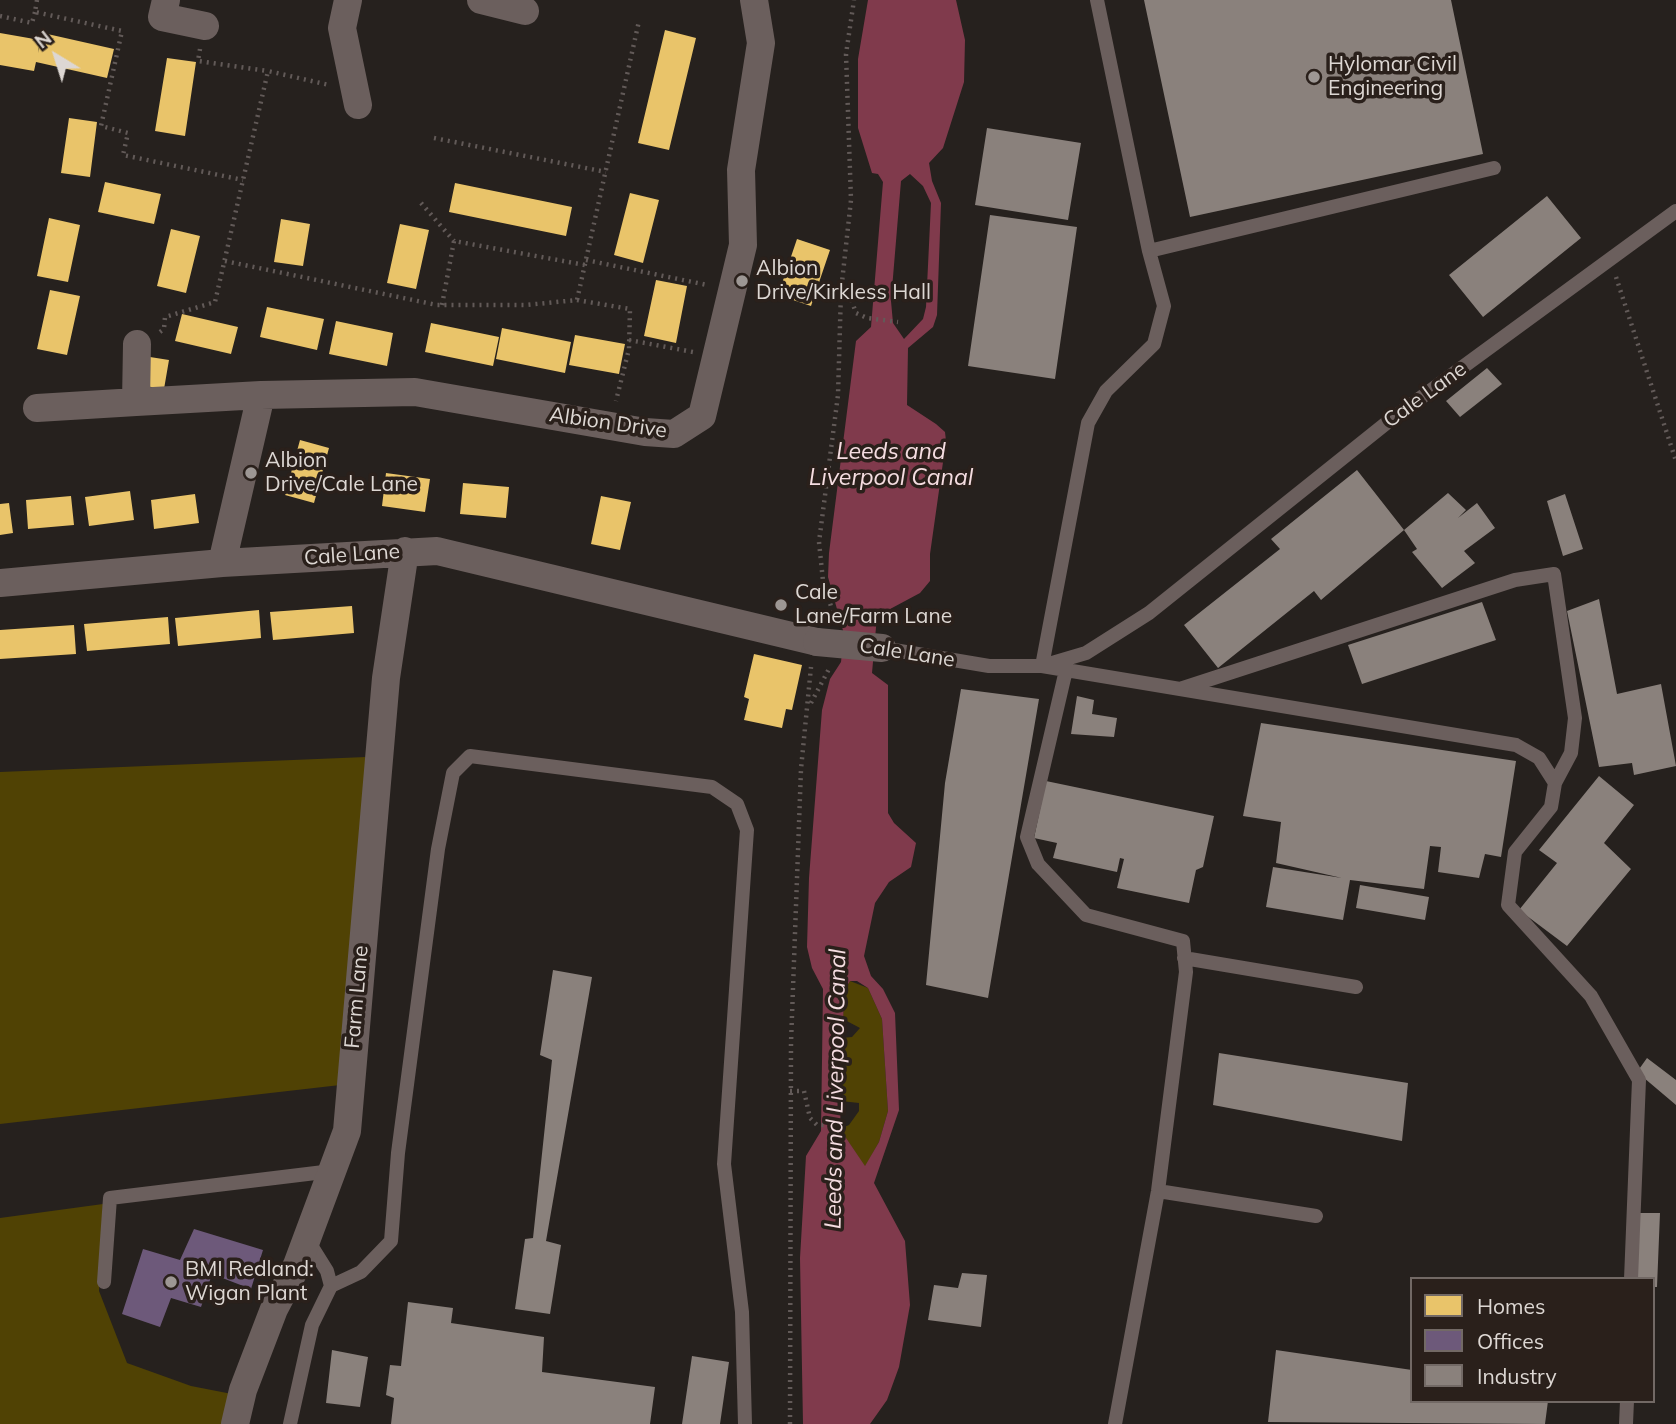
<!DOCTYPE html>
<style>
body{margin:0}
#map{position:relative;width:1676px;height:1424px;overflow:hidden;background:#26211e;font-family:Mulish,sans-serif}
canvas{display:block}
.legend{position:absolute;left:1410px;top:1277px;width:245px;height:126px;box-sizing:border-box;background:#2a201b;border:2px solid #726965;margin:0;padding:9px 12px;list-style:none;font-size:21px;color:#ddd7d3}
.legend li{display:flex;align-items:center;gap:14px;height:35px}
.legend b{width:35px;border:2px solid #726965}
.north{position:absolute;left:21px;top:21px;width:70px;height:70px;-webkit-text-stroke:5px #2a201b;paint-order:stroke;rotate:322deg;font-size:19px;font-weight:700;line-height:28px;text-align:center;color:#ddd7d3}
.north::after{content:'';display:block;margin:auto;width:24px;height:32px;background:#ddd7d3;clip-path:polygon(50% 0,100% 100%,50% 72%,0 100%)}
</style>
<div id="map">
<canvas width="1676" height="1424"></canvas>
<ul class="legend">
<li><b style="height:19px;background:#e9c46a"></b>Homes</li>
<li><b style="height:19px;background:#6d597a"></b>Offices</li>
<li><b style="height:19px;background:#8a817c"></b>Industry</li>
</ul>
<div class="north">N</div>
</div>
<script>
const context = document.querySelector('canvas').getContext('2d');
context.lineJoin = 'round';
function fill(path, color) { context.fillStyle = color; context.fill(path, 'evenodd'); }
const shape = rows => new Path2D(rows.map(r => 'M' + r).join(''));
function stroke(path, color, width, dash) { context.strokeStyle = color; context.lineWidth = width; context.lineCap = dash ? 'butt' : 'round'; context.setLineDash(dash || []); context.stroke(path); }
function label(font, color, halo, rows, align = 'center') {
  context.font = font + ' Mulish,sans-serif'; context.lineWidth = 7; context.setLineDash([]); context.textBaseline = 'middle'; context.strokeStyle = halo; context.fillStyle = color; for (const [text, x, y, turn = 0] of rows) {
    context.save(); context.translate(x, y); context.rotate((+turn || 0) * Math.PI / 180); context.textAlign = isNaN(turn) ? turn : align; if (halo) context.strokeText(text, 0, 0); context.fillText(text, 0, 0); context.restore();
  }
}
fill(shape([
 [366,757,349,1084,0,1124,0,772],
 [850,981,868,988,882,1019,888,1111,879,1142,865,1167,840,1129,849,1125,859,1111,859,1103,841,1101,842,1038,852,1037,860,1028,843,1019,844,991],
 [103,1204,99,1291,127,1363,191,1386,232,1394,225,1424,0,1424,0,1218]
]), '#504204');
fill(shape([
 [868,0,956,0,965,40,964,82,943,148,929,163,932,181,941,203,937,315,933,327,908,348,907,405,936,424,945,432,946,441,930,554,930,581,920,593,877,616,872,673,888,685,888,813,894,823,916,843,911,867,889,882,875,903,864,956,871,976,883,989,895,1013,899,1110,874,1183,905,1241,910,1305,899,1367,887,1400,870,1424,803,1424,800,1258,806,1156,821,1131,823,989,812,968,807,947,809,878,822,710,830,679,841,662,844,634,828,577,829,553,856,341,871,327,883,182,878,174,872,173,858,128,858,59],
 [910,174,923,186,931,203,926,307,923,319,904,339,893,323,891,301,901,181],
 [850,981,857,981,868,988,882,1019,888,1111,879,1142,865,1166,840,1129,844,991]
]), '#803a4c');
fill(shape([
 [665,30,696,38,669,150,638,143],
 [0,33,40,40,38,53,43,33,114,49,107,78,36,62,34,71,0,65],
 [167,58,196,62,185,136,155,131],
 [69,118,97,122,90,177,61,173],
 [105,182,161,194,154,224,98,212],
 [455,183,572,207,566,236,449,212],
 [630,193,659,200,643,263,614,255],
 [49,218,80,225,68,282,37,276],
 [281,219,310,224,303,266,274,262],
 [400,224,429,230,416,289,387,283],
 [171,229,200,236,186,293,157,286],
 [797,239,830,250,811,306,778,295],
 [656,280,687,286,676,343,644,336],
 [50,290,80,296,67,355,37,349],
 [267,307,324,319,317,350,260,337],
 [182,314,238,327,231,354,175,341],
 [336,321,393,333,387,366,329,354],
 [431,323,499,337,493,366,425,352],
 [502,328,571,342,565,373,496,359],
 [575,335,625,344,619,374,569,365],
 [150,357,169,360,164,389,145,386],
 [300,440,329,448,314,503,285,495],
 [386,473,430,479,425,512,382,506],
 [463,483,509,487,506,518,460,514],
 [130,491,134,520,89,526,85,497],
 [195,494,199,523,154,529,151,500],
 [71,496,74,525,28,529,26,500],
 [601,496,631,502,620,550,591,544],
 [9,503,13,533,0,535,0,504],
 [352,606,354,633,273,640,270,612],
 [259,610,261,638,178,646,175,618],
 [168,617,170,644,87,651,84,624],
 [74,625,76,654,0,659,0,630],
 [754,654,802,665,792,710,786,709,782,728,744,720,749,699,744,697]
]), '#e9c46a');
fill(shape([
 [194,1229,263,1250,251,1289,212,1274,201,1307,171,1298,160,1327,122,1314,143,1249,180,1260]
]), '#6d597a');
fill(shape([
 [1144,0,1451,0,1483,154,1190,217],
 [987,128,1081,143,1068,220,975,205],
 [1547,196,1581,238,1483,317,1449,275],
 [990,215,1077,227,1055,379,968,366],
 [1487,368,1502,384,1460,417,1446,401],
 [1357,470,1404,530,1448,493,1466,510,1458,518,1477,503,1495,528,1464,551,1475,563,1442,588,1412,552,1417,549,1404,530,1321,600,1314,591,1218,668,1184,625,1280,549,1271,539],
 [1565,494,1583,549,1563,556,1547,501],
 [1599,599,1617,694,1661,684,1676,766,1634,775,1632,763,1599,767,1567,611],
 [1482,602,1496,640,1362,684,1348,645],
 [961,689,1039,699,988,998,926,985,945,783],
 [1077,696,1094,700,1092,714,1117,718,1114,737,1071,734],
 [1261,723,1516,761,1501,857,1485,854,1479,878,1438,872,1441,847,1430,846,1424,889,1350,880,1343,920,1266,907,1273,867,1342,878,1276,863,1281,822,1243,816],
 [1599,776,1634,805,1604,843,1631,869,1567,946,1519,910,1557,863,1539,850],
 [1046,781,1214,816,1203,867,1196,870,1189,903,1117,888,1124,859,1120,858,1117,872,1053,858,1057,843,1034,838],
 [1360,885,1429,897,1425,920,1356,908],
 [553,970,592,977,546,1241,561,1245,550,1314,515,1309,525,1239,533,1238,552,1060,540,1055],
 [1219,1053,1408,1083,1402,1141,1213,1105],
 [1647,1058,1676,1080,1676,1105,1637,1072],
 [1639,1213,1660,1213,1657,1287,1653,1287,1653,1279,1636,1279],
 [962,1273,987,1275,981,1327,928,1320,934,1285,958,1288],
 [408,1302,453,1308,451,1323,544,1337,542,1372,655,1387,650,1424,391,1424,394,1398,386,1395,390,1365,401,1366],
 [332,1350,368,1357,360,1407,326,1403],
 [1276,1350,1412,1370,1412,1401,1548,1401,1545,1424,1268,1422],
 [692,1356,729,1362,720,1424,682,1424]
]), '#8a817c');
stroke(shape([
 [37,0,35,12,122,31,101,126,128,133,123,155,243,180],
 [0,16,32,23,35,12],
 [200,49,198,61,268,71],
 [434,138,606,172],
 [421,203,454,241],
 [586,260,707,285],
 [225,261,437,305,526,305,577,300,639,21],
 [1616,277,1676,461],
 [841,291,851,299,856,313,867,318,898,322],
 [577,300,630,309,629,349,616,401],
 [442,305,454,241,585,265],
 [160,332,164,329,165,317,215,302,268,71,329,85],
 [629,340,693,352],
 [835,619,823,581,819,542,838,395,841,291,851,200,846,54,854,0],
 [811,703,830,667],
 [790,1091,804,1091,810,1118,817,1125,842,1125],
 [790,1424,791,1043,801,769,811,667]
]), '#625a58', 4.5, [2, 5]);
stroke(shape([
 [1097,0,1149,251,1164,306,1154,344,1106,391,1088,423,1042,666,1516,745,1539,758,1555,783,1551,807,1515,852,1508,905,1591,996,1639,1080,1631,1279],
 [1149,251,1494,168],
 [882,648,989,666,1042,666,1086,653,1149,613,1389,421,1676,211],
 [1066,670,1027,837,1038,864,1086,915,1183,941,1186,972,1158,1191,1115,1424],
 [1183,688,1515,580,1554,574,1575,718,1571,753,1555,783],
 [1184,958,1356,987],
 [1158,1191,1316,1216],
 [307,1239,327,1271,331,1286],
 [104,1282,110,1198,332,1171],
 [290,1424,312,1325,331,1286,361,1272,391,1241,398,1153,438,849,453,773,470,756,712,787,737,804,747,830,724,1164,742,1312,745,1424],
 [1626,1424,1627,1401]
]), '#6b5f5d', 14);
stroke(shape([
 [166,0,162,17,205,26],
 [348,0,342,28,358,105],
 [481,0,525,11],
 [137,344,136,402,261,395],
 [37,408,136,402],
 [222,563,261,395,415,392,645,432,674,434,702,416,743,245,741,170,761,43,754,0],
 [0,583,222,563,437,551,817,642],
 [235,1424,243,1390,274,1309,297,1265,347,1131,386,678,405,551]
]), '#6b5f5d', 28);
stroke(shape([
 [817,642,882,648]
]), '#6b5f5d', 28);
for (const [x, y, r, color] of [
 [1314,77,7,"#9d9794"],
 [742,281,7,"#9d9794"],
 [251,473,7,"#9d9794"],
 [781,605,7,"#9d9794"],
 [171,1282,7,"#9d9794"]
]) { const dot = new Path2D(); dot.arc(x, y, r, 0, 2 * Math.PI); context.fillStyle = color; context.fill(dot); stroke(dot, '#2a201b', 2.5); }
label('21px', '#ddd7d3', '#2a201b', [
 ["Hylomar Civil",1328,65],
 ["Engineering",1328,89],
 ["Albion",756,269],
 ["Drive/Kirkless Hall",756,293],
 ["Albion",265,461],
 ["Drive/Cale Lane",265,485],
 ["Cale",795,593],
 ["Lane/Farm Lane",795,617],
 ["BMI Redland:",185,1270],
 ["Wigan Plant",185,1294]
], 'left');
label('21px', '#ddd7d3', '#2a201b', [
 ["Cale Lane",1425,395,-36],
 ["Albion Drive",608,423,8],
 ["Cale Lane",352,555,-4],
 ["Cale Lane",907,653,9],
 ["Farm Lane",357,997,-85]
]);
label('italic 23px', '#f5dde1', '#2a201b', [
 ["Leeds and",891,452],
 ["Liverpool Canal",891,478],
 ["Leeds and Liverpool Canal",836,1089,-89]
]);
</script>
